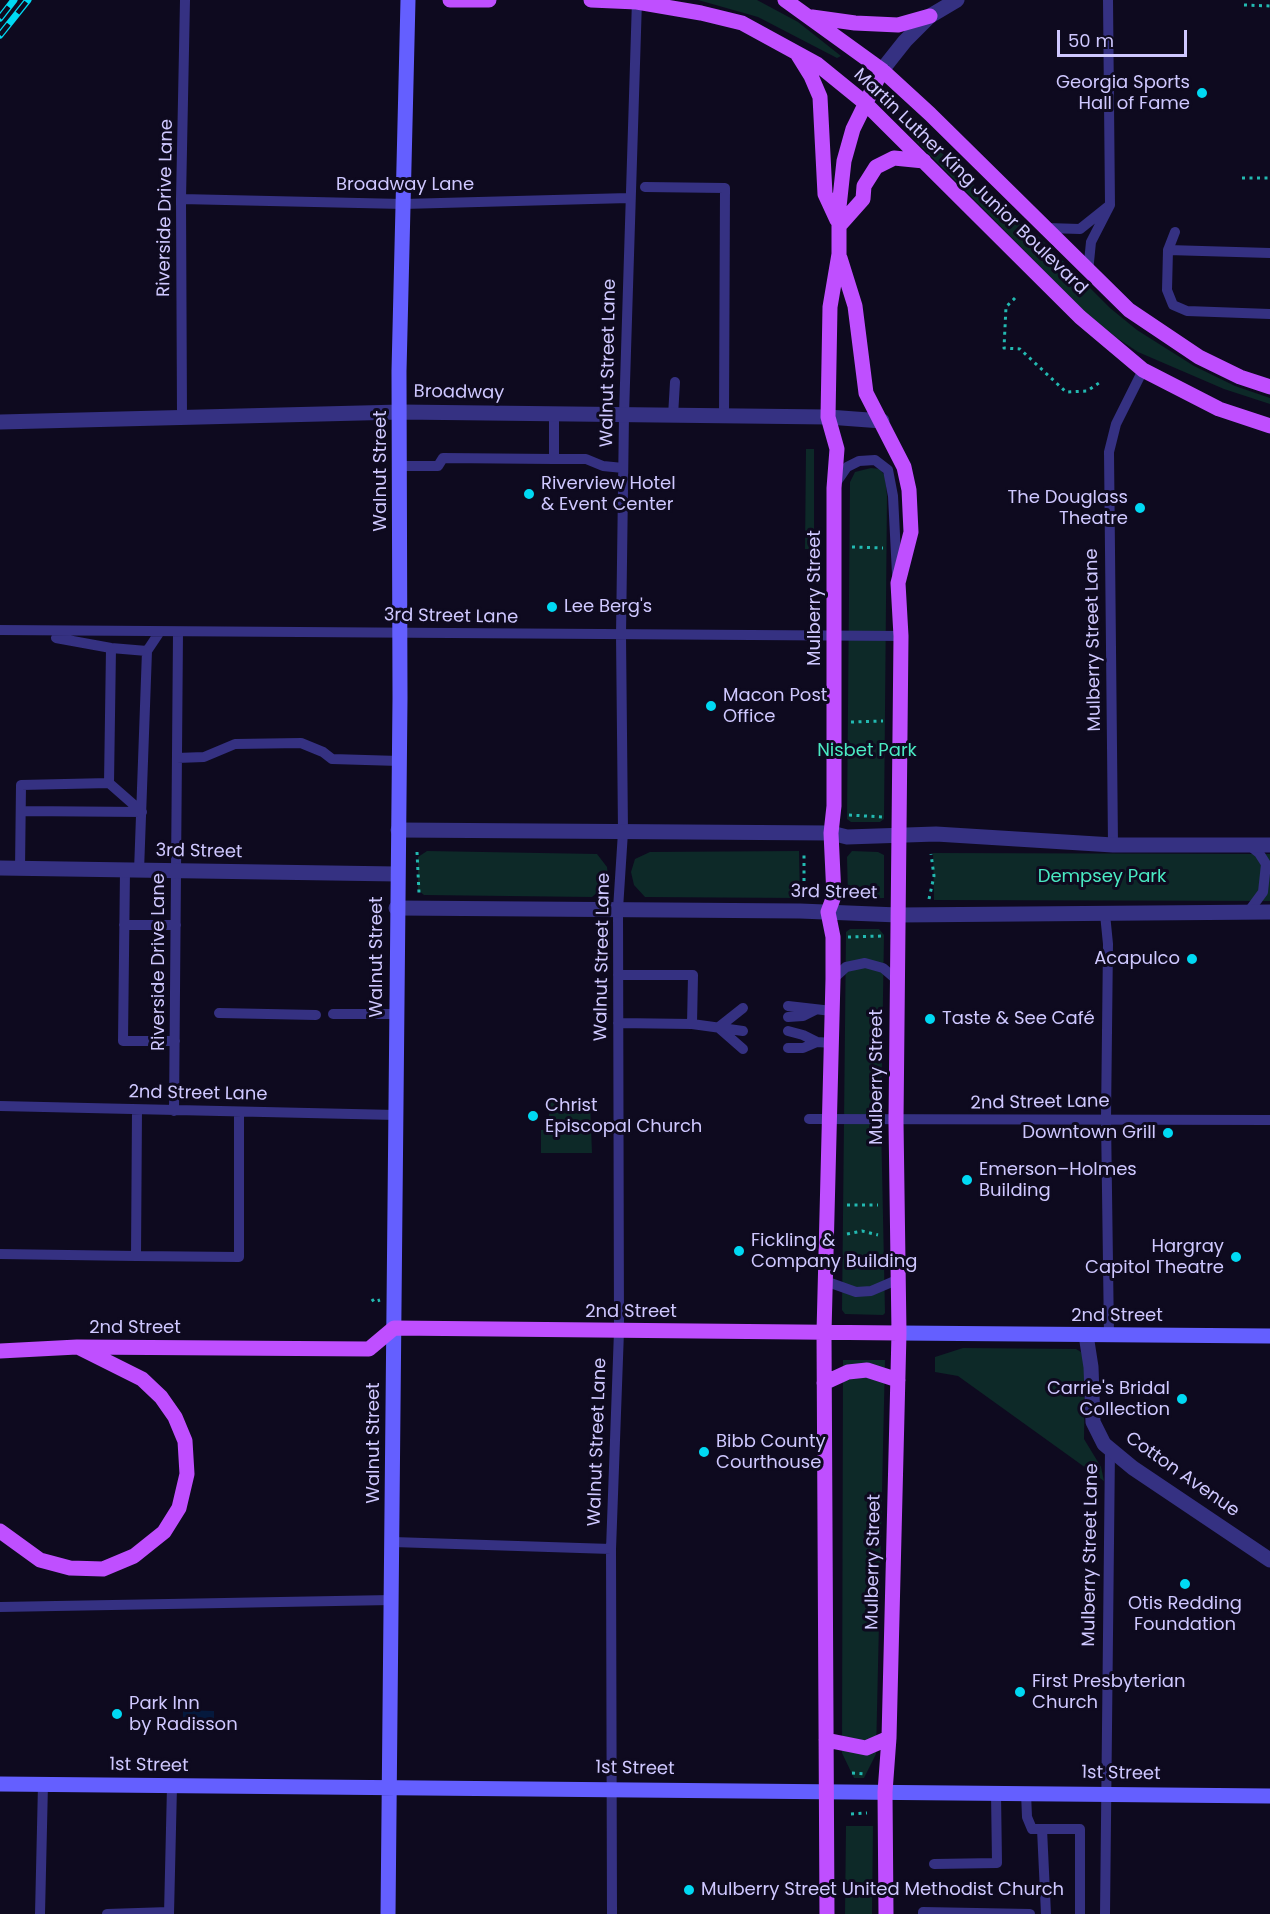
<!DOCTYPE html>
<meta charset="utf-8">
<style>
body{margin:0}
#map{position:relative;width:1270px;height:1914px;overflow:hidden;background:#0e0a1f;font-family:Poppins,sans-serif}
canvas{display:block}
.scale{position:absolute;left:1057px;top:30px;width:130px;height:27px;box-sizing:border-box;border:3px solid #cfc8ff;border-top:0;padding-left:8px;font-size:18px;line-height:21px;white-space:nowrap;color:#cfc8ff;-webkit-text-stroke:4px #0e0a1f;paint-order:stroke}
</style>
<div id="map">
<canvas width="1270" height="1914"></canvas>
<div class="scale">50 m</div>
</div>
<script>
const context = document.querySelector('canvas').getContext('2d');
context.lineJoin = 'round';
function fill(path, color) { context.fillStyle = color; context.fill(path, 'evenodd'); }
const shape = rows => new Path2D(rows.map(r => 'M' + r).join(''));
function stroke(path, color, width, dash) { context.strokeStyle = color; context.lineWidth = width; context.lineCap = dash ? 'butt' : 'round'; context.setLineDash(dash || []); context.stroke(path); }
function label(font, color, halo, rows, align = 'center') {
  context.font = font + ' Poppins,sans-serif'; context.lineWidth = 6; context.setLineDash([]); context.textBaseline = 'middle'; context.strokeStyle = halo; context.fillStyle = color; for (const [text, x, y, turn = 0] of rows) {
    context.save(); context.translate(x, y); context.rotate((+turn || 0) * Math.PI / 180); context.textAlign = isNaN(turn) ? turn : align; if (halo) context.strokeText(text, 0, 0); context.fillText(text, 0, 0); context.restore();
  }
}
fill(shape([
 [698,0,757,0,798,22,841,56,837,58,758,17],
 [911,127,919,130,1003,214,1037,235,1110,308,1137,330,1194,366,1235,386,1270,398,1270,404,1224,389,1138,352,1117,338,1084,311,913,138,908,131],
 [806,449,814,449,814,543,809,549,805,549],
 [871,468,880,469,885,476,887,496,884,819,880,822,851,822,847,819,850,482,855,472],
 [427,851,597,854,607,867,608,877,606,885,592,897,424,895,418,890,418,857],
 [799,851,800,898,645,897,634,885,631,872,635,859,650,852],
 [852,851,878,852,884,855,884,898,852,899,848,896,847,857],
 [933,853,1270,854,1270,901,934,900],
 [850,929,879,929,884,935,881,1120,885,1313,883,1315,845,1314,842,1310,846,932],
 [549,1102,590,1103,592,1153,541,1153,541,1130,549,1130],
 [963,1348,1076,1349,1081,1352,1085,1365,1084,1439,1101,1467,1104,1481,958,1376,935,1372,935,1357],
 [843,1360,885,1360,876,1754,864,1778,854,1778,842,1753],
 [846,1826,873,1826,872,1914,845,1914]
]), '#0d2928');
fill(shape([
 [183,1710,214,1711,214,1724,183,1724]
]), '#05193d');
stroke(shape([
 [1244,5,1270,6],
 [1242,178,1270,178],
 [1015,298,1006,307,1004,348,1020,349,1066,392,1087,391,1099,383],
 [852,547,883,548],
 [851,722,883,721],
 [849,815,883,817],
 [417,852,419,893],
 [804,896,804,852],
 [929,899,934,876,931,854],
 [848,937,883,936],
 [847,1205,878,1205],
 [847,1234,862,1231,878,1235],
 [372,1299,374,1302,380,1300],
 [852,1773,866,1774],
 [851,1814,867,1813]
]), '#23b9b1', 3, [3, 4.5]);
stroke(shape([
 [645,187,725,188,724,416],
 [181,199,403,204,629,198],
 [1047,228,1080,229,1110,205],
 [1175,232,1168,250,1167,290,1173,305,1187,311,1270,314],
 [1168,250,1270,253],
 [1088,272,1091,242,1110,205,1108,0],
 [554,414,554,459],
 [182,416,181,199,185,0],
 [673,416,675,382],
 [401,466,438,466,443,458,554,459,586,459,603,466,623,468],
 [836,483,847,467,859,461,875,460,888,470,893,496,897,574],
 [0,630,901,636],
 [56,638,111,648,147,651],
 [177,758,204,757,235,744,301,743,323,752,332,759,399,761],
 [109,783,142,812],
 [22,811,142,812],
 [1113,845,1109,452,1116,424,1143,370],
 [20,869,21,785,109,783,111,648],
 [125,870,123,1041,175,1041],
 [139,871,147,651,159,633],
 [1249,911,1263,892,1266,864,1259,853,1249,845],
 [1105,914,1108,944,1106,1119,1109,1336],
 [124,925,176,925],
 [618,975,693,975,692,1024],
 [833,979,846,967,865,963,883,968,897,980],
 [788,1006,832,1011],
 [219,1013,316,1015],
 [333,1014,396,1014],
 [788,1017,803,1016,815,1010],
 [618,1023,692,1024,743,1031],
 [719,1027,743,1008],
 [719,1028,743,1049],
 [788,1031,803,1035,817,1042],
 [788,1048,803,1048,817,1042,832,1043],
 [0,1106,396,1115],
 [137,1110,136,1256,239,1257,239,1112],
 [174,1111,178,633],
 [809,1119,1270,1120],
 [0,1254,136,1256],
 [825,1281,856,1292,871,1291,899,1279],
 [393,1542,611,1549],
 [0,1607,392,1600],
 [1026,1793,1027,1817,1032,1829,1080,1829,1080,1914],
 [1042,1829,1046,1914],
 [934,1864,997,1863,996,1793],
 [40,1914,43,1784],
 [107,1914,169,1912],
 [169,1914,172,1786],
 [612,1914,611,1549,619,1331,618,909,623,832,621,635,624,415,637,0],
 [923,1914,923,1912,1030,1914],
 [1105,1914,1110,1449]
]), '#353182', 10);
stroke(shape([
 [882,70,905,41,930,16,957,0],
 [0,422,401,412,828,417,882,421],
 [398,830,831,833,847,837,936,834,1113,845,1270,845],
 [0,868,397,874],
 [396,908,800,911,898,915,1270,912],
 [1086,1335,1091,1367,1093,1422,1104,1444,1133,1468,1270,1560]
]), '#353182', 15);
stroke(shape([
 [899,1333,1270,1336],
 [0,1784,1270,1796],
 [388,1914,400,698,399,371,408,0]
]), '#645fff', 15);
stroke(shape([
 [450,0,489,0],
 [591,0,637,2,701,13,742,23,817,64,865,103,1080,317,1143,370,1219,409,1270,426],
 [785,0,882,70,930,114,1129,310,1199,357,1240,377,1270,387],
 [812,17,855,23,898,25,930,16],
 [798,55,811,76,820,97,825,194,837,220],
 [839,226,863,199,864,186,876,167,894,158,924,161],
 [840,258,855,306,866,393,904,467,909,490,911,532,898,583,901,636,896,1121,899,1333,889,1738,885,1792,886,1914],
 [0,1351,77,1347,369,1349,394,1328,899,1333],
 [824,1383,848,1372,867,1370,898,1380],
 [0,1531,40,1560,70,1568,103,1569,134,1556,164,1532,179,1508,187,1474,185,1441,175,1417,161,1397,142,1379,80,1348],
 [826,1740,866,1748,889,1738],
 [827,1914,824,1332,833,979,833,937,828,912,834,896,831,833,834,806,834,488,837,449,828,417,830,307,839,254,839,207,844,161,853,129,882,70]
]), '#bf4fff', 15);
const rail = shape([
 [0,18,14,0],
 [0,35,28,0]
]);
stroke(rail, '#00d9f3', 7);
stroke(rail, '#0e0a1f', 4.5, [14]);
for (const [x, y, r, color] of [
 [1202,93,6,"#00d9f3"],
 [529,494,6,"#00d9f3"],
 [1140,508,6,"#00d9f3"],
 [552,607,6,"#00d9f3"],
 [711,706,6,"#00d9f3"],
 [1192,959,6,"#00d9f3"],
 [930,1019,6,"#00d9f3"],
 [533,1116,6,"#00d9f3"],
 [1168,1133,6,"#00d9f3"],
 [967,1180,6,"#00d9f3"],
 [739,1251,6,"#00d9f3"],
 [1236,1257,6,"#00d9f3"],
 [1182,1399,6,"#00d9f3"],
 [704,1452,6,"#00d9f3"],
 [1185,1584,6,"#00d9f3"],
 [1020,1692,6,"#00d9f3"],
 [117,1714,6,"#00d9f3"],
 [689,1890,6,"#00d9f3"]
]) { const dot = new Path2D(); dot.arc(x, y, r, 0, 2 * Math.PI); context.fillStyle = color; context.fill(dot); stroke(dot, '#0e0a1f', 2); }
label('18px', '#cfc8ff', '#0e0a1f', [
 ["Georgia Sports",1190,83,"right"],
 ["Hall of Fame",1190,104,"right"],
 ["Riverview Hotel",541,484],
 ["& Event Center",541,505],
 ["The Douglass",1128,498,"right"],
 ["Theatre",1128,519,"right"],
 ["Lee Berg's",564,607],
 ["Macon Post",723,696],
 ["Office",723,717],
 ["Acapulco",1180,959,"right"],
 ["Taste & See Café",942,1019],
 ["Christ",545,1106],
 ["Episcopal Church",545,1127],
 ["Downtown Grill",1156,1133,"right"],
 ["Emerson–Holmes",979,1170],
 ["Building",979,1191],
 ["Fickling &",751,1241],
 ["Company Building",751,1262],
 ["Hargray",1224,1247,"right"],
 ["Capitol Theatre",1224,1268,"right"],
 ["Carrie's Bridal",1170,1389,"right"],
 ["Collection",1170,1410,"right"],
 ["Bibb County",716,1442],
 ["Courthouse",716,1463],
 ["Otis Redding",1185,1604,"center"],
 ["Foundation",1185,1625,"center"],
 ["First Presbyterian",1032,1682],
 ["Church",1032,1703],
 ["Park Inn",129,1704],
 ["by Radisson",129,1725],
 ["Mulberry Street United Methodist Church",701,1890]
], 'left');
label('18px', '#cfc8ff', '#0e0a1f', [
 ["Martin Luther King Junior Boulevard",970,182,44],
 ["Broadway Lane",405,185],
 ["Riverside Drive Lane",166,208,-89],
 ["Walnut Street Lane",609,363,-89],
 ["Broadway",459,393,1],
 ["Walnut Street",381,471,-90],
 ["Mulberry Street",815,598,-90],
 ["3rd Street Lane",451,617,1],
 ["Mulberry Street Lane",1094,640,-91],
 ["3rd Street",199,852,1],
 ["3rd Street",834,893,1],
 ["Walnut Street",377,957,-90],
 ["Walnut Street Lane",603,957,-89],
 ["Riverside Drive Lane",159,962,-90],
 ["Mulberry Street",877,1077,-90],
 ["2nd Street Lane",198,1094,1],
 ["2nd Street Lane",1040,1103,-1],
 ["2nd Street",631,1312],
 ["2nd Street",1117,1316],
 ["2nd Street",135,1328],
 ["Walnut Street Lane",598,1442,-88],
 ["Walnut Street",374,1443,-90],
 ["Cotton Avenue",1182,1475,35],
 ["Mulberry Street Lane",1091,1555,-89],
 ["Mulberry Street",874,1562,-89],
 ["1st Street",149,1766,1],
 ["1st Street",635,1769,1],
 ["1st Street",1121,1774,1]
]);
label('18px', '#4ae9c2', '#0e0a1f', [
 ["Nisbet Park",867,751],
 ["Dempsey Park",1102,877]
]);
</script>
